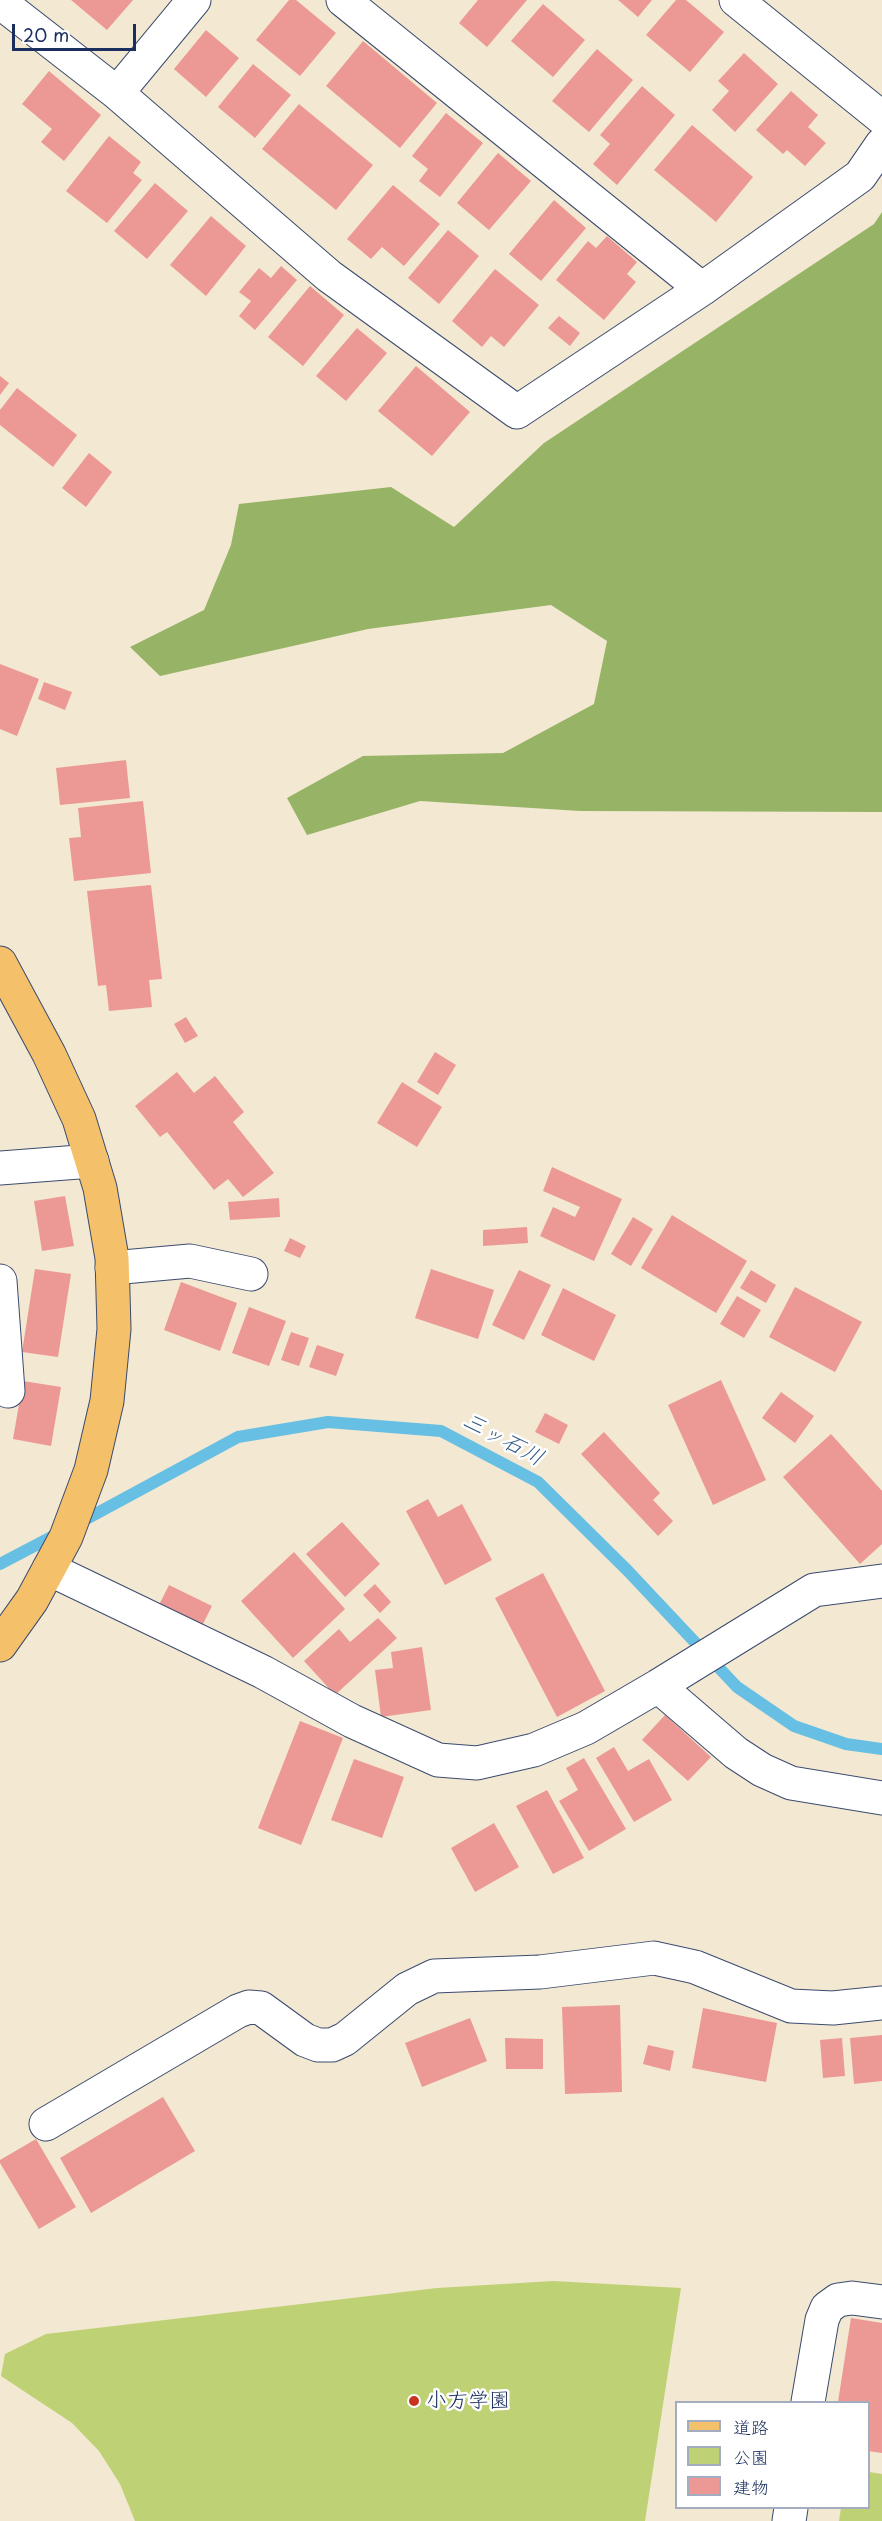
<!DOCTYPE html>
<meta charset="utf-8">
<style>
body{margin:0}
#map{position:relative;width:882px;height:2521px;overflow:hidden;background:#f3e8d1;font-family:"Playpen Sans","Klee One",sans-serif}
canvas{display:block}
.legend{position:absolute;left:675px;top:2401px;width:195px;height:108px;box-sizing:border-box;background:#fff;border:2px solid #a4acbf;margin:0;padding:8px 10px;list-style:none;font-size:18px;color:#1b2f5e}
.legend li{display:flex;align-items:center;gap:12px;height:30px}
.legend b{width:30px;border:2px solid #a4acbf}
.scale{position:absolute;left:12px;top:24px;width:124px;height:27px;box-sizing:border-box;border:3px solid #1b2f5e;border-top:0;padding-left:8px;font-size:18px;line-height:21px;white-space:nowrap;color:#1b2f5e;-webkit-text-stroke:4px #fff;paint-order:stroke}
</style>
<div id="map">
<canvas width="882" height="2521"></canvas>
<ul class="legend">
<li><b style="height:8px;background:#f4c16a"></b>道路</li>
<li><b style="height:16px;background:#bed175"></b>公園</li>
<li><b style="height:16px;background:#ec9995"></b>建物</li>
</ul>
<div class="scale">20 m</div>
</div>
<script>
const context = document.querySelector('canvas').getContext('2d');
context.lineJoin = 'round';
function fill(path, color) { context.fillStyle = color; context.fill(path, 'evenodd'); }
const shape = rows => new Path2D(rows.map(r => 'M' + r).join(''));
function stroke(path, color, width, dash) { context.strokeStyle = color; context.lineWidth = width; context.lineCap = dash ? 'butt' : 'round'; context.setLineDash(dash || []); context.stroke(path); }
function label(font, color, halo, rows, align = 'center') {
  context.font = font + ' "Playpen Sans","Klee One",sans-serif'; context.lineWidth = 5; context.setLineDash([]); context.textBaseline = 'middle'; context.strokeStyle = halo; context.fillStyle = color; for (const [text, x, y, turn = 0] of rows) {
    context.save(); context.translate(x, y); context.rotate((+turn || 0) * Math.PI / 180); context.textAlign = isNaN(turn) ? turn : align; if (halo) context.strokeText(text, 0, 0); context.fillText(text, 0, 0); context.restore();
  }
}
fill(shape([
 [553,2281,681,2288,645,2521,135,2521,120,2484,99,2451,72,2423,1,2376,5,2354,46,2334,437,2288],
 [869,2472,882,2474,882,2521,839,2521,841,2508,868,2508]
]), '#bed175');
fill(shape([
 [882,212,882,812,580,811,420,801,307,835,287,798,363,756,503,753,594,704,607,641,551,605,368,629,160,676,130,647,204,610,231,545,239,504,391,487,454,527,544,443,874,224]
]), '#96b366');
stroke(shape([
 [77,1524,238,1437,328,1422,441,1431,538,1482,628,1571,737,1687,794,1726,846,1744,882,1749],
 [0,1564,59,1533]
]), '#67bfe4', 12);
fill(shape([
 [71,0,133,0,107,30],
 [289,0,296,0,336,33,300,76,256,40],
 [478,0,527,0,487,47,459,23],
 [618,0,652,0,638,17],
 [676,0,686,0,724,32,690,72,646,35],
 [543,4,585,40,553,77,511,41],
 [206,30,239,58,206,97,174,69],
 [363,41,437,103,400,148,326,86],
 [597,49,633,80,589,132,552,101],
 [744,53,778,84,735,132,712,110,729,91,718,81],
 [253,64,291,95,255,138,218,107],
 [49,71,101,115,64,161,41,142,52,129,22,104],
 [642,86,675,115,617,185,593,164,610,144,600,135],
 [791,91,818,115,808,127,826,143,805,166,787,150,783,154,756,130],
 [299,104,373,165,336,210,262,149],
 [446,113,483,143,440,197,419,181,428,169,412,156],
 [692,125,753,177,716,222,654,170],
 [109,136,141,162,133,173,142,180,107,223,66,191],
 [498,153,531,181,489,230,457,203],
 [155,183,188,211,147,259,114,231],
 [393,185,440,224,404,266,382,247,371,259,347,239],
 [554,200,586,228,541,281,509,254],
 [211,216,246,246,206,296,170,265],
 [448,230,479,256,439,304,408,278],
 [607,236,637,262,627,274,636,282,604,320,556,280,588,241,596,248],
 [281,266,297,280,255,330,239,316,251,301,239,292,259,268,271,278],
 [495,269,539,305,504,347,491,336,482,347,452,321],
 [310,286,344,315,303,366,268,337],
 [559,316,580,333,570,346,548,328],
 [357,328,387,353,346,401,316,376],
 [416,366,470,412,432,456,378,411],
 [0,376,9,383,0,395],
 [17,388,77,435,53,467,0,425,0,410],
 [89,453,112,472,86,507,62,488],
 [0,664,39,679,17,736,0,729],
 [44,682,72,692,65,710,38,699],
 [126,760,130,798,60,805,56,768],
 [143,801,151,873,74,881,69,838,81,837,78,808],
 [151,885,162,979,149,980,152,1007,109,1011,106,985,98,986,87,891],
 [186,1017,198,1036,185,1043,174,1024],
 [435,1052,456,1065,438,1095,417,1082],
 [177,1072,194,1093,215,1076,244,1112,233,1122,274,1173,243,1197,228,1179,214,1190,167,1132,160,1137,135,1106],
 [402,1082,442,1107,417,1147,377,1123],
 [552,1167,622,1199,594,1261,540,1236,553,1207,575,1217,580,1207,543,1191],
 [65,1196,74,1246,42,1251,34,1201],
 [279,1198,280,1217,230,1220,228,1202],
 [672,1215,747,1261,716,1313,641,1268],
 [633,1217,653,1229,631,1266,611,1254],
 [527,1227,528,1243,483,1246,483,1230],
 [290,1238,306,1246,300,1258,284,1251],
 [35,1269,71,1274,58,1357,22,1352],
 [431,1269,494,1290,478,1339,415,1318],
 [519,1270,551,1285,524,1340,492,1325],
 [751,1270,776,1285,766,1303,740,1288],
 [181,1282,237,1303,220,1351,164,1330],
 [795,1287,862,1322,835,1372,769,1337],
 [563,1288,616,1315,594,1361,541,1335],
 [737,1296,761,1310,744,1338,720,1324],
 [249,1307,286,1321,269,1366,232,1353],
 [291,1332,309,1338,299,1366,281,1360],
 [317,1345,344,1354,336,1376,309,1367],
 [721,1380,766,1480,713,1505,668,1405],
 [23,1381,61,1387,51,1446,13,1439],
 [781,1392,814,1416,795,1443,762,1418],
 [545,1413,568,1425,559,1444,535,1432],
 [604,1432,660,1493,653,1500,673,1521,658,1536,581,1454],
 [831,1434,882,1491,882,1544,860,1564,783,1477],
 [428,1499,438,1517,462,1504,492,1560,445,1585,406,1511],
 [342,1522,380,1564,345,1597,306,1554],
 [294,1552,345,1609,293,1658,241,1601],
 [543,1573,605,1691,557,1717,495,1598],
 [375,1584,391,1602,380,1613,363,1595],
 [169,1585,212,1606,201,1628,158,1607],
 [378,1618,397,1638,335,1695,304,1661,339,1629,350,1642],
 [422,1647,431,1710,381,1717,375,1670,393,1668,391,1652],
 [665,1715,711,1757,688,1781,642,1740],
 [300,1721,343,1738,301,1845,258,1828],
 [614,1747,628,1771,649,1759,672,1800,634,1822,596,1758],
 [584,1758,626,1829,589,1851,559,1801,578,1790,566,1768],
 [354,1759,404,1777,382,1838,331,1820],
 [547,1790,584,1858,553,1874,516,1806],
 [494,1823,519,1867,475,1892,451,1848],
 [620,2005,622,2092,565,2094,562,2007],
 [703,2008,777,2023,766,2082,692,2068],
 [470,2018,487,2061,422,2087,405,2043],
 [882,2035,882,2081,854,2084,850,2038],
 [505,2038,543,2039,543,2069,506,2069],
 [842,2038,845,2076,823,2078,820,2040],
 [648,2045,674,2051,670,2071,643,2064],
 [163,2097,195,2151,91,2213,60,2158],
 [36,2139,76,2207,39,2229,0,2163,0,2160],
 [851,2318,882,2323,882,2453,868,2451,868,2402,838,2402]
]), '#ec9995');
const minor = shape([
 [194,0,117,93,329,276,517,412,702,289,860,176,882,144],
 [343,0,702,289],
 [736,0,882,118],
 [9,9,117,93],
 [0,1168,92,1161],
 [112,1268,190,1261,251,1274],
 [0,1281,8,1391],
 [49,1569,263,1672,352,1721,438,1760,477,1763,534,1750,586,1728,658,1686,814,1590,882,1581],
 [658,1686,736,1753,762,1770,791,1783,882,1798],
 [46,2124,238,2011,249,2007,261,2008,305,2040,318,2045,332,2045,345,2039,407,1989,434,1976,540,1972,654,1958,695,1967,791,2006,833,2008,882,2003],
 [808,2402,822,2320,827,2308,838,2300,852,2298,882,2302],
 [789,2521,791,2508]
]);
const major = shape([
 [0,963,49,1054,79,1119,100,1188,112,1258,114,1329,107,1401,91,1470,66,1537,32,1600,0,1645]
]);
stroke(minor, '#3b4b6f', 35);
stroke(major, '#3b4b6f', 35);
stroke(minor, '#fff', 33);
stroke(major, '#f4c16a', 33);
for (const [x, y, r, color] of [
 [414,2401,6,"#c8321e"]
]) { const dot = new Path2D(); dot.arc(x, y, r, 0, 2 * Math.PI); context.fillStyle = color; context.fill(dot); stroke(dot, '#fff', 2); }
label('21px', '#1b2f5e', '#fff', [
 ["小方学園",426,2401]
], 'left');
label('italic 22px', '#325a86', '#fff', [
 ["三ッ石川",503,1440,28]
]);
</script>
